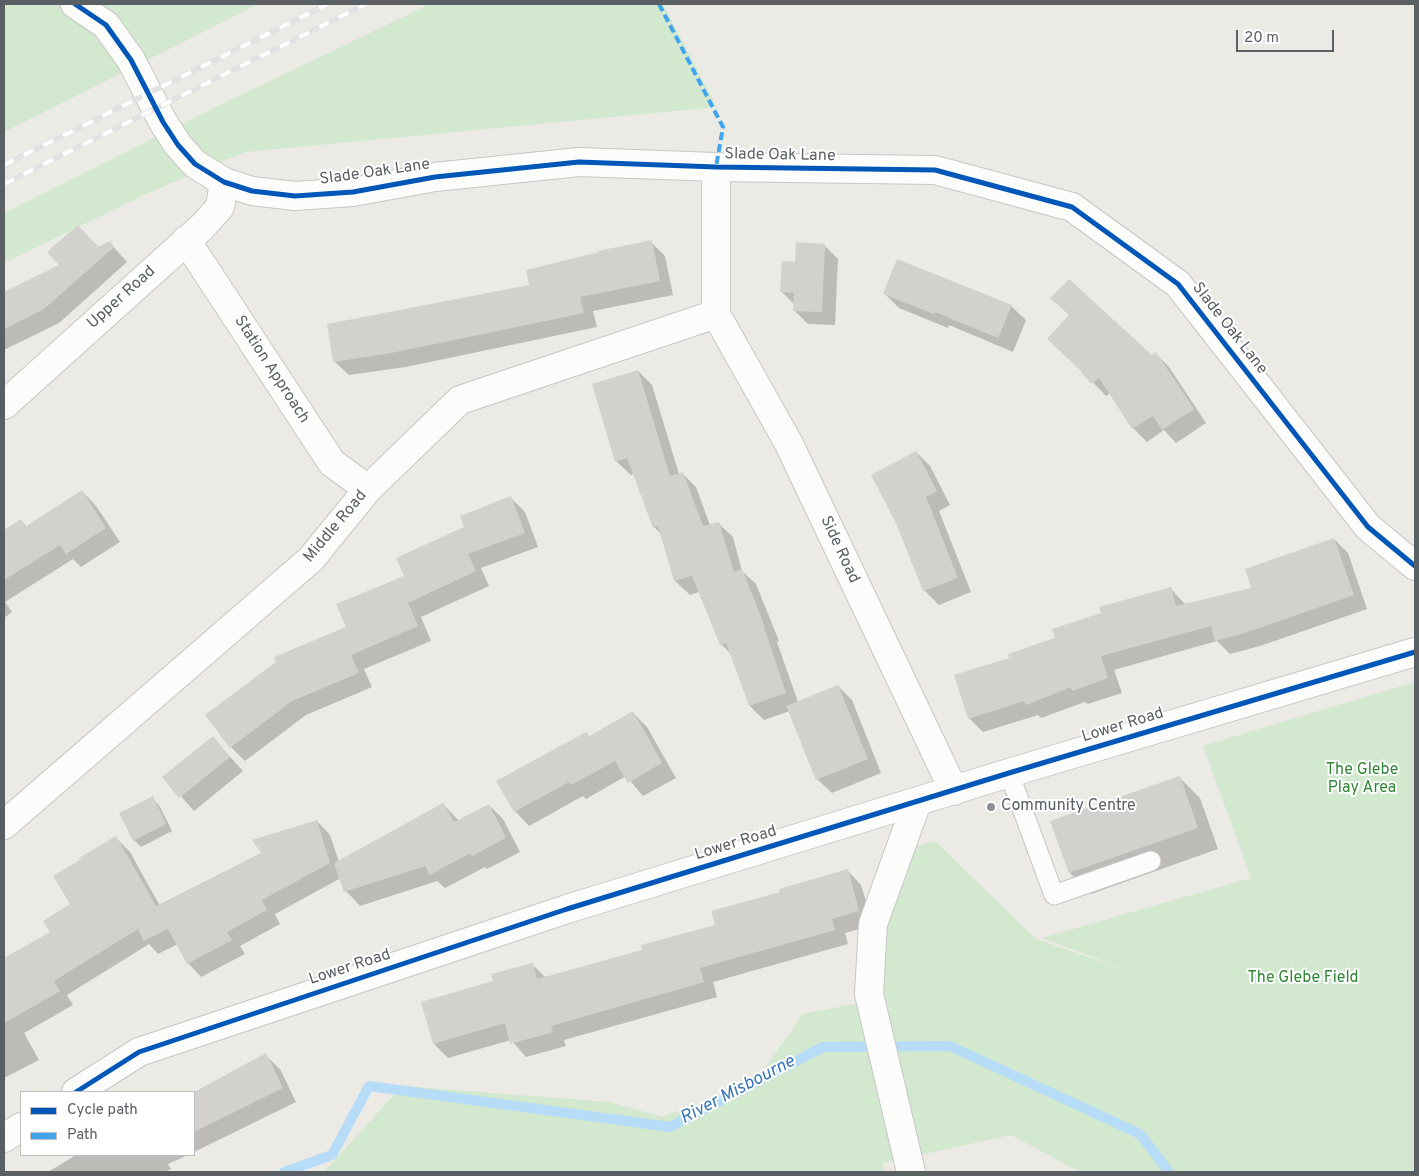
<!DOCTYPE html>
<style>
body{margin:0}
#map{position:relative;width:1419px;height:1176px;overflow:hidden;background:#ebeae5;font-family:Overpass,sans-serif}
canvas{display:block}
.frame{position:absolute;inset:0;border:5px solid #5a5f64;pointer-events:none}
.legend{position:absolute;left:20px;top:1091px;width:175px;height:65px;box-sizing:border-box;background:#fff;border:1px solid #bdbfc1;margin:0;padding:6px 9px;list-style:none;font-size:15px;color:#5a5f64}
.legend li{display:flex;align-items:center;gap:10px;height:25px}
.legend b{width:25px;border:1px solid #bdbfc1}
.scale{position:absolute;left:1236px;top:30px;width:98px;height:22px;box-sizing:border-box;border:2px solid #5a5f64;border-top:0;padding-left:6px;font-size:15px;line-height:18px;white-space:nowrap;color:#5a5f64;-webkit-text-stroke:4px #fff;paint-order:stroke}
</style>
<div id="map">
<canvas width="1419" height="1176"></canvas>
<div class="frame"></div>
<ul class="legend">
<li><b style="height:6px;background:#0057b8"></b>Cycle path</li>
<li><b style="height:6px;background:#40a5ee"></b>Path</li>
</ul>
<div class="scale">20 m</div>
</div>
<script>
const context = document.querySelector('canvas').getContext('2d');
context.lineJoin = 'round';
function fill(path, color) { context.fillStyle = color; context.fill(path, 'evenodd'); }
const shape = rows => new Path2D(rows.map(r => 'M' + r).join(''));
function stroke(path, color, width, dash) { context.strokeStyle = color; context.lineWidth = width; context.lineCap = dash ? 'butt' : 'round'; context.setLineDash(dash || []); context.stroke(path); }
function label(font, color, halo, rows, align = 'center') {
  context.font = font + ' Overpass,sans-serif'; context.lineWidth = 4; context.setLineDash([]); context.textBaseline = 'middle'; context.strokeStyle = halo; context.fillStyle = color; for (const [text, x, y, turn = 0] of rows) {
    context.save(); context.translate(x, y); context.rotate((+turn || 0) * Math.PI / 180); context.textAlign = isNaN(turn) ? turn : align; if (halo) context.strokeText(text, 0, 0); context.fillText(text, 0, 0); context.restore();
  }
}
fill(shape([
 [4,4,259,4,4,132],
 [430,4,663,4,717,107,245,152,146,194,4,263,4,213,216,107],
 [1415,682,1415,1172,1080,1172,1011,1135,883,1163,884,1172,324,1172,402,1086,610,1102,662,1117,726,1093,762,1072,803,1014,870,1001,901,850,935,841,1036,939,1138,974,1042,938,1251,878,1203,746]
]), '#d2e8cf');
fill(shape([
 [78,227,99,248,110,243,127,262,59,323,4,350,4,294,61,266],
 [651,242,665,256,673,295,593,311,597,327,406,367,349,375,334,361],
 [824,245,838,259,835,325,808,324,794,310,794,304,782,292,796,263],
 [885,294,1011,306,1026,320,1013,352,949,325,948,328,899,308],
 [1156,354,1169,367,1206,423,1176,443,1164,430,1147,442,1133,428,1110,393,1106,396,1084,373,1151,357],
 [638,371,652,385,679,474,682,473,696,487,710,525,718,523,733,537,742,571,756,584,779,641,777,642,798,702,838,686,852,700,881,773,832,793,817,779,790,711,764,720,750,706,732,655,721,644,699,592,690,595,675,581,662,535,654,527,634,474,631,475,616,461],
 [916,452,930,466,950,505,939,511,971,592,939,605,924,590,898,523],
 [82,491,96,506,120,542,81,567,73,559,5,602,12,612,4,618,4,531,21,521,27,527],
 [511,498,525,512,538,547,481,568,489,586,421,617,431,641,364,669,372,687,306,715,245,761,231,747,347,628,465,528],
 [1334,539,1348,553,1367,609,1260,646,1230,654,1217,641,1114,670,1122,693,1088,704,1085,702,1041,718,1038,715,983,732,969,718,1011,659,1171,589,1186,605,1253,589],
 [633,713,647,727,676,778,643,796,626,776,586,799,583,796,529,826,515,811,586,733,590,737],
 [213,738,243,771,194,811,164,777],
 [1179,777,1200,798,1218,849,1091,894,1070,873],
 [152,798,159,805,172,831,141,847,134,840],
 [443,804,459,821,489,805,503,819,520,852,487,869,485,867,445,888,437,881,360,906,346,891,341,878,275,914,280,924,240,946,245,954,201,977,188,963,178,944,158,954,149,944,67,995,73,1005,24,1033,39,1060,4,1078,4,974,8,972,4,965,4,959,52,932,116,838,130,852,160,906,263,854,317,821,330,835,339,862],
 [847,870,861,885,873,925,845,933,848,944,713,982,717,997,564,1040,566,1046,526,1057,511,1040,448,1058,434,1044,495,982,532,964,546,978,644,950,717,926,781,893],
 [265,1055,280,1069,296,1102,194,1152,194,1093,232,1075,231,1072],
 [76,1155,188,1155,168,1164,171,1169,165,1172,48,1172]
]), '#0003');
stroke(shape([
 [284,1172,332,1155,369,1086,670,1127,823,1047,950,1046,1140,1134,1169,1172]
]), '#b7dcf7', 10);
fill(shape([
 [78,225,98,247,110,241,114,247,44,309,4,329,4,292,59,265,47,252],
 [652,240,660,281,580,297,584,313,391,353,333,362,327,324,529,285,526,270,599,252,598,251],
 [796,242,825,244,822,312,793,311,794,293,780,292,782,261,795,262],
 [897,259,1012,305,998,338,935,312,934,314,883,294],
 [1069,279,1152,355,1156,352,1194,409,1162,430,1153,416,1132,429,1099,378,1091,384,1079,369,1047,339,1069,315,1050,298],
 [638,370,670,476,683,472,703,526,719,522,734,572,742,569,765,627,764,627,786,693,749,706,726,643,720,645,692,576,674,581,658,526,653,528,627,458,615,462,592,384],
 [916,451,937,491,926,497,958,578,923,591,896,523,871,475],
 [82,490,106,528,66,554,60,545,4,580,4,530,21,519,25,527],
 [511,496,525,533,468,554,476,571,408,603,418,626,351,655,359,673,292,701,230,748,205,715,276,662,274,657,346,627,336,604,404,576,396,558,464,527,460,516],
 [1334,538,1354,595,1245,633,1215,641,1211,626,1101,656,1108,678,1072,691,1071,687,1026,705,1024,701,968,719,954,675,1009,658,1008,654,1055,638,1052,629,1101,613,1099,607,1171,587,1176,606,1251,588,1245,569],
 [838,685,868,759,816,780,786,706],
 [633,711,662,763,628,783,615,761,571,785,569,782,514,812,496,781,586,732,588,737],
 [213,736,230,757,179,798,162,777],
 [1180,776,1198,828,1069,873,1050,821],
 [153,796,166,824,133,841,119,813],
 [443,803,454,822,489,804,506,838,472,856,470,853,430,875,425,866,344,892,334,863],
 [317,820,330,863,262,900,267,910,227,932,232,940,187,964,168,929,144,941,138,929,54,981,60,991,4,1023,4,958,50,932,43,921,70,904,53,876,80,860,79,858,116,836,156,906,261,853,252,840],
 [848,869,859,911,832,919,835,930,700,968,704,982,551,1026,553,1032,510,1044,505,1023,433,1044,421,1002,493,981,491,974,533,963,537,979,642,950,641,945,715,925,711,911,780,892,779,889],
 [266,1053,283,1088,194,1132,194,1092]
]), '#d2d1ce');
const lane = shape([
 [1009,773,1054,895,1151,861]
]);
const street = shape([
 [75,4,106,25,131,60,163,122,178,145,195,164,224,182,252,191,295,196,353,192,435,177,579,162,716,167,935,170,1072,207,1178,284,1368,527,1415,566],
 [716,167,716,314,789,444,954,791],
 [186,240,332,463,368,489],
 [4,405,203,226,220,207,224,182],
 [4,825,311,559,368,489,460,400,716,314],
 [76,1092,139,1052,567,909,1009,773,1415,652],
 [4,1138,21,1127],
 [911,1172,869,994,873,924,917,802]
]);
stroke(lane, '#c7c7c6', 21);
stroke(street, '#c7c7c6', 30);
stroke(lane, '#fcfcfb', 19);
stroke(street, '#fcfcfb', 28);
const rail = shape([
 [4,165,328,4],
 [4,184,366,4]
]);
stroke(rail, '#e2e2e2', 5.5);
stroke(rail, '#fff', 4, [11]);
stroke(shape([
 [659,4,723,127,716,167]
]), '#40a5ee', 4, [8, 4]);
stroke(shape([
 [75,4,106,25,131,60,163,122,178,145,195,164,224,182,252,191,295,196,353,192,435,177,579,162,716,167,935,170,1072,207,1178,284,1368,527,1415,566],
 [76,1092,139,1052,567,909,1009,773,1415,652]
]), '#0057b8', 5);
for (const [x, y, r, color] of [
 [991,807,5,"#8d9091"]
]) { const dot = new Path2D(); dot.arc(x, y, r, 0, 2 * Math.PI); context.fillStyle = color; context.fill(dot); stroke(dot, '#fff', 2); }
label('16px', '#5a5f64', '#fff', [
 ["Slade Oak Lane",780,156,1],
 ["Slade Oak Lane",375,173,-8],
 ["Upper Road",122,298,-42],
 ["Slade Oak Lane",1229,329,52],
 ["Station Approach",271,370,57],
 ["Middle Road",336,527,-50],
 ["Side Road",839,550,65],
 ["Lower Road",1123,726,-17],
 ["Lower Road",736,844,-17],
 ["Lower Road",350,968,-18]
]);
label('16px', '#308634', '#fff', [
 ["The Glebe",1362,771],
 ["Play Area",1362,789],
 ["The Glebe Field",1303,979]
]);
label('16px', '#5a5f64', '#fff', [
 ["Community Centre",1001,807]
], 'left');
label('italic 18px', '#3975b7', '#fff', [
 ["River Misbourne",738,1091,-28]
]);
</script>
